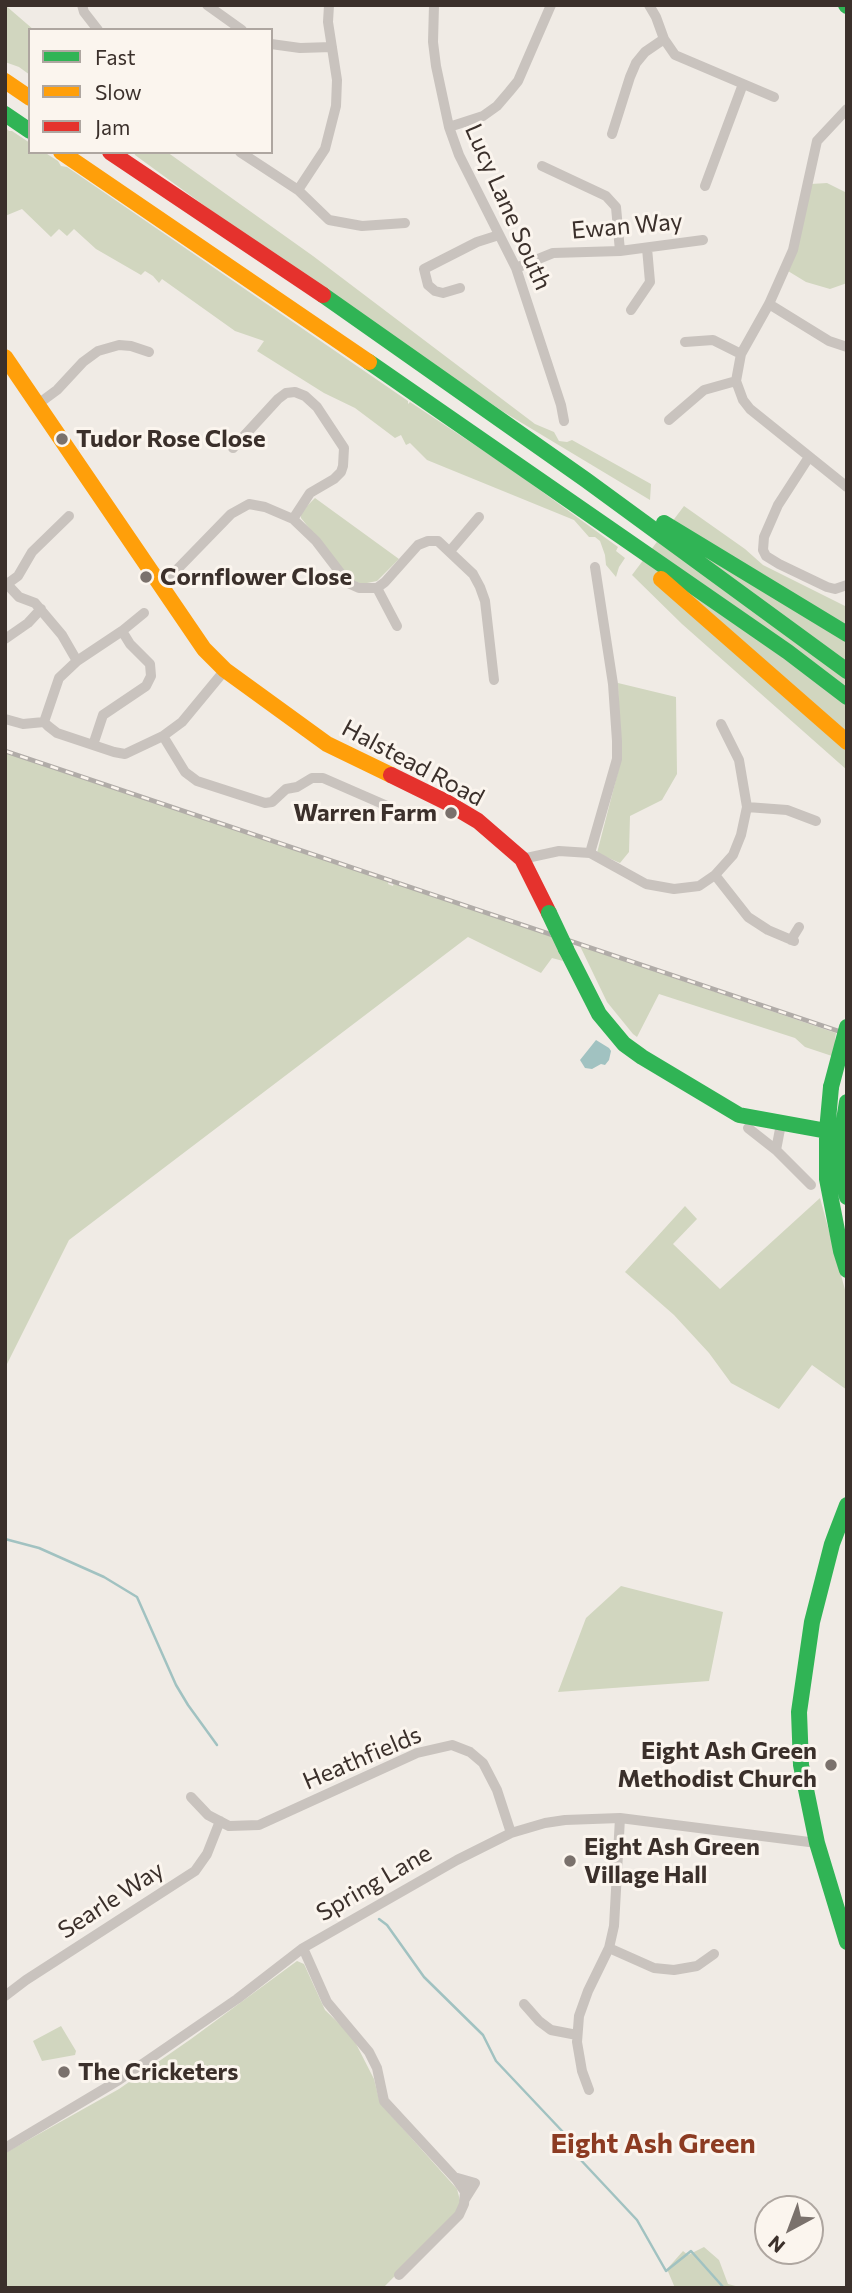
<!DOCTYPE html>
<style>
body{margin:0}
#map{position:relative;width:852px;height:2293px;overflow:hidden;background:#f0ebe5;font-family:Commissioner,sans-serif}
canvas{display:block}
.frame{position:absolute;inset:0;border:7px solid #3b302b;pointer-events:none}
.legend{position:absolute;left:28px;top:28px;width:245px;height:126px;box-sizing:border-box;background:#fbf5ee;border:2px solid #aea6a0;margin:0;padding:9px 12px;list-style:none;font-size:21px;color:#3b302b}
.legend li{display:flex;align-items:center;gap:14px;height:35px}
.legend b{width:35px;border:2px solid #aea6a0}
.north{position:absolute;left:754px;top:2195px;width:70px;height:70px;box-sizing:border-box;background:#fbf5ee;border:2px solid #aea6a0;border-radius:50%;rotate:221deg;font-size:19px;font-weight:700;line-height:28px;text-align:center;color:#3b302b}
.north::after{content:'';display:block;margin:auto;width:24px;height:32px;background:#7a716c;clip-path:polygon(50% 0,100% 100%,50% 72%,0 100%)}
</style>
<div id="map">
<canvas width="852" height="2293"></canvas>
<div class="frame"></div>
<ul class="legend">
<li><b style="height:9px;background:#30b455"></b>Fast</li>
<li><b style="height:9px;background:#ff9f0a"></b>Slow</li>
<li><b style="height:9px;background:#e5322d"></b>Jam</li>
</ul>
<div class="north">N</div>
</div>
<script>
const context = document.querySelector('canvas').getContext('2d');
context.lineJoin = 'round';
function fill(path, color) { context.fillStyle = color; context.fill(path, 'evenodd'); }
const shape = rows => new Path2D(rows.map(r => 'M' + r).join(''));
function stroke(path, color, width, dash) { context.strokeStyle = color; context.lineWidth = width; context.lineCap = dash ? 'butt' : 'round'; context.setLineDash(dash || []); context.stroke(path); }
function label(font, color, halo, rows, align = 'center') {
  context.font = font + ' Commissioner,sans-serif'; context.lineWidth = 6; context.setLineDash([]); context.textBaseline = 'middle'; context.strokeStyle = halo; context.fillStyle = color; for (const [text, x, y, turn = 0] of rows) {
    context.save(); context.translate(x, y); context.rotate((+turn || 0) * Math.PI / 180); context.textAlign = isNaN(turn) ? turn : align; if (halo) context.strokeText(text, 0, 0); context.fillText(text, 0, 0); context.restore();
  }
}
fill(shape([
 [5,5,34,30,30,30,30,75,19,67,5,62],
 [5,127,9,131,12,131,30,143,30,152,44,152,58,161,61,166,67,167,408,401,408,404,410,402,511,469,618,547,616,551,625,558,619,567,616,577,606,565,605,555,600,541,595,537,589,537,574,520,427,460,410,443,406,445,401,435,395,438,355,408,324,393,257,351,264,341,235,331,162,279,159,283,153,276,145,271,141,275,96,249,74,229,67,236,59,229,51,237,22,209,5,216],
 [134,152,167,152,313,256,535,424,554,432,559,441,567,442,572,440,651,484,650,500,502,411,246,236,135,155],
 [827,183,847,193,847,283,830,289,806,282,788,271,811,184],
 [315,498,399,559,377,581,362,584,354,581,346,574,301,518,301,514,307,506],
 [684,506,745,549,763,565,847,607,847,770,682,624,632,575],
 [618,683,676,697,677,774,662,800,630,816,629,852,620,863,597,853,620,764],
 [5,750,389,880,388,884,393,886,394,882,551,935,563,961,552,958,541,973,468,937,69,1240,5,1368],
 [580,946,836,1033,835,1040,847,1061,805,1047,795,1038,659,994,637,1037,633,1034,607,1002],
 [820,1198,847,1297,847,1390,812,1365,779,1409,731,1383,709,1353,674,1315,625,1272,685,1206,697,1219,673,1244,720,1289],
 [621,1586,723,1612,709,1681,558,1692,586,1618],
 [297,1961,304,1964,325,2010,352,2036,374,2079,380,2103,457,2189,461,2204,457,2213,383,2288,5,2288,5,2153,119,2089,191,2039],
 [61,2026,76,2051,75,2055,42,2061,33,2041],
 [704,2247,719,2260,728,2284,743,2288,675,2288,667,2269,683,2251,688,2255]
]), '#d1d6bf');
fill(shape([
 [596,1040,609,1048,611,1051,609,1060,605,1065,601,1064,592,1069,585,1068,580,1060]
]), '#a1c2c1');
stroke(shape([
 [5,1539,39,1548,104,1577,137,1597,176,1685,188,1705,217,1745],
 [379,1919,387,1925,424,1977,483,2035,496,2061,563,2132,578,2157,637,2220,666,2271,691,2251,724,2288]
]), '#a1c2c1', 2.5);
stroke(shape([
 [82,5,84,12,98,30],
 [207,5,242,30],
 [434,5,433,42,436,66,449,127,459,155,516,268,561,405,564,421],
 [649,5,656,17,664,39,675,55,774,97],
 [271,44,300,48,332,47],
 [847,109,817,141,793,250,769,304,741,354,736,381,743,400,750,409,847,487],
 [449,127,483,116,497,106,509,92,518,81,551,5],
 [612,134,630,77,636,63,645,52,664,39],
 [240,152,298,190,329,220,362,226,405,223],
 [542,166,606,196,616,207,620,251],
 [705,186,743,84],
 [298,190,325,149,336,106,337,80,328,22,329,5],
 [516,268,553,253,620,251,703,240],
 [460,288,443,293,435,291,428,285,424,269,477,242,499,235],
 [769,304,829,341,847,347],
 [631,310,650,282,647,248],
 [685,342,713,340,741,354],
 [38,404,57,390,83,362,98,351,119,345,131,346,149,352],
 [669,420,704,390,736,381],
 [233,448,278,399,286,393,295,392,305,396,317,407,344,448,343,466,341,472,334,479,310,493,293,519],
 [809,457,778,505,764,537,763,550,766,556,779,564,827,587,835,589,847,585],
 [450,551,479,517],
 [5,582,19,597,35,603,62,635,77,661],
 [7,584,18,576,32,552,69,516],
 [161,586,231,514,249,504,265,507,293,519,316,541,342,575,350,584,359,588,377,588,385,582,418,545,428,541,438,541,473,574,480,587,485,601,494,680],
 [377,588,397,626],
 [144,613,122,631,77,661,59,678,44,722,48,726,57,733,114,752,125,754,163,736,182,722,225,670],
 [5,639,28,623,41,609],
 [5,719,23,724,44,722],
 [163,736,185,772,197,781,265,803,272,802,286,789,297,787,312,778,323,778,385,805],
 [93,745,103,715,146,686,151,676,150,664,130,644,122,631],
 [747,807,787,810,816,821],
 [590,853,617,759,617,741,613,684,595,567],
 [522,859,559,851,590,853,646,884,674,889,699,886,715,875,733,855,741,835,747,807,739,760,721,724],
 [715,875,748,917,768,930,794,941],
 [791,940,799,927],
 [781,1124,776,1150,811,1185],
 [748,1128,776,1150],
 [191,1797,208,1815,229,1826,259,1825,417,1753,452,1745,470,1752,483,1763,497,1790,511,1833],
 [303,1948,327,2002,369,2052,377,2068,384,2101,456,2179,465,2192,464,2204,459,2215,399,2275],
 [609,1948,654,1968,674,1970,697,1966,714,1954],
 [5,1996,26,1980,195,1871,207,1854,220,1821],
 [524,2004,539,2021,551,2030,577,2035],
 [589,2090,582,2071,577,2042,579,2016,588,1991,609,1948,614,1926,620,1818],
 [5,2148,119,2080,237,1999,303,1948,457,1860,511,1833,545,1823,565,1820,620,1818,817,1843],
 [454,2177,475,2183,465,2199]
]), '#c9c3be', 10);
stroke(shape([
 [846,5,847,6],
 [5,114,30,131],
 [323,295,586,480,847,671],
 [369,362,788,652,847,697],
 [664,523,847,634],
 [566,949,599,1014,624,1044,642,1057,739,1115,827,1131],
 [831,1087,827,1131,827,1179,841,1251,847,1270],
 [847,1102,842,1132,841,1172,847,1197],
 [847,1505,832,1544,812,1622,799,1712,801,1765,817,1843,847,1942]
]), '#30b455', 16);
stroke(shape([
 [5,81,30,98],
 [61,152,369,362],
 [5,357,204,649,225,670,327,744,391,775],
 [661,579,847,742]
]), '#ff9f0a', 16);
stroke(shape([
 [110,152,323,295],
 [391,775,446,802,478,821,522,859,549,913]
]), '#e5322d', 16);
const rail = shape([
 [5,751,847,1034]
]);
stroke(rail, '#b1aca8', 5);
stroke(rail, '#fbf5ee', 2.5, [8]);
stroke(shape([
 [549,913,566,949],
 [831,1087,847,1027]
]), '#30b455', 16);
for (const [x, y, r, color] of [
 [62,439,7,"#7a716c"],
 [146,577,7,"#7a716c"],
 [451,813,7,"#7a716c"],
 [831,1765,7,"#7a716c"],
 [570,1861,7,"#7a716c"],
 [64,2072,7,"#7a716c"]
]) { const dot = new Path2D(); dot.arc(x, y, r, 0, 2 * Math.PI); context.fillStyle = color; context.fill(dot); stroke(dot, '#fbf5ee', 2.5); }
label('24px', '#3b302b', '#fbf5ee', [
 ["Lucy Lane South",508,207,66],
 ["Ewan Way",627,226,-5],
 ["Halstead Road",413,763,28],
 ["Heathfields",362,1758,-23],
 ["Spring Lane",374,1883,-30],
 ["Searle Way",111,1900,-33]
]);
label('bold 24px', '#3b302b', '#fbf5ee', [
 ["Tudor Rose Close",76,439],
 ["Cornflower Close",160,577],
 ["Warren Farm",437,813,"right"],
 ["Eight Ash Green",817,1751,"right"],
 ["Methodist Church",817,1779,"right"],
 ["Eight Ash Green",584,1847],
 ["Village Hall",584,1875],
 ["The Cricketers",78,2072]
], 'left');
label('bold 28px', '#8c3b22', '#fbf5ee', [
 ["Eight Ash Green",653,2144]
]);
</script>
